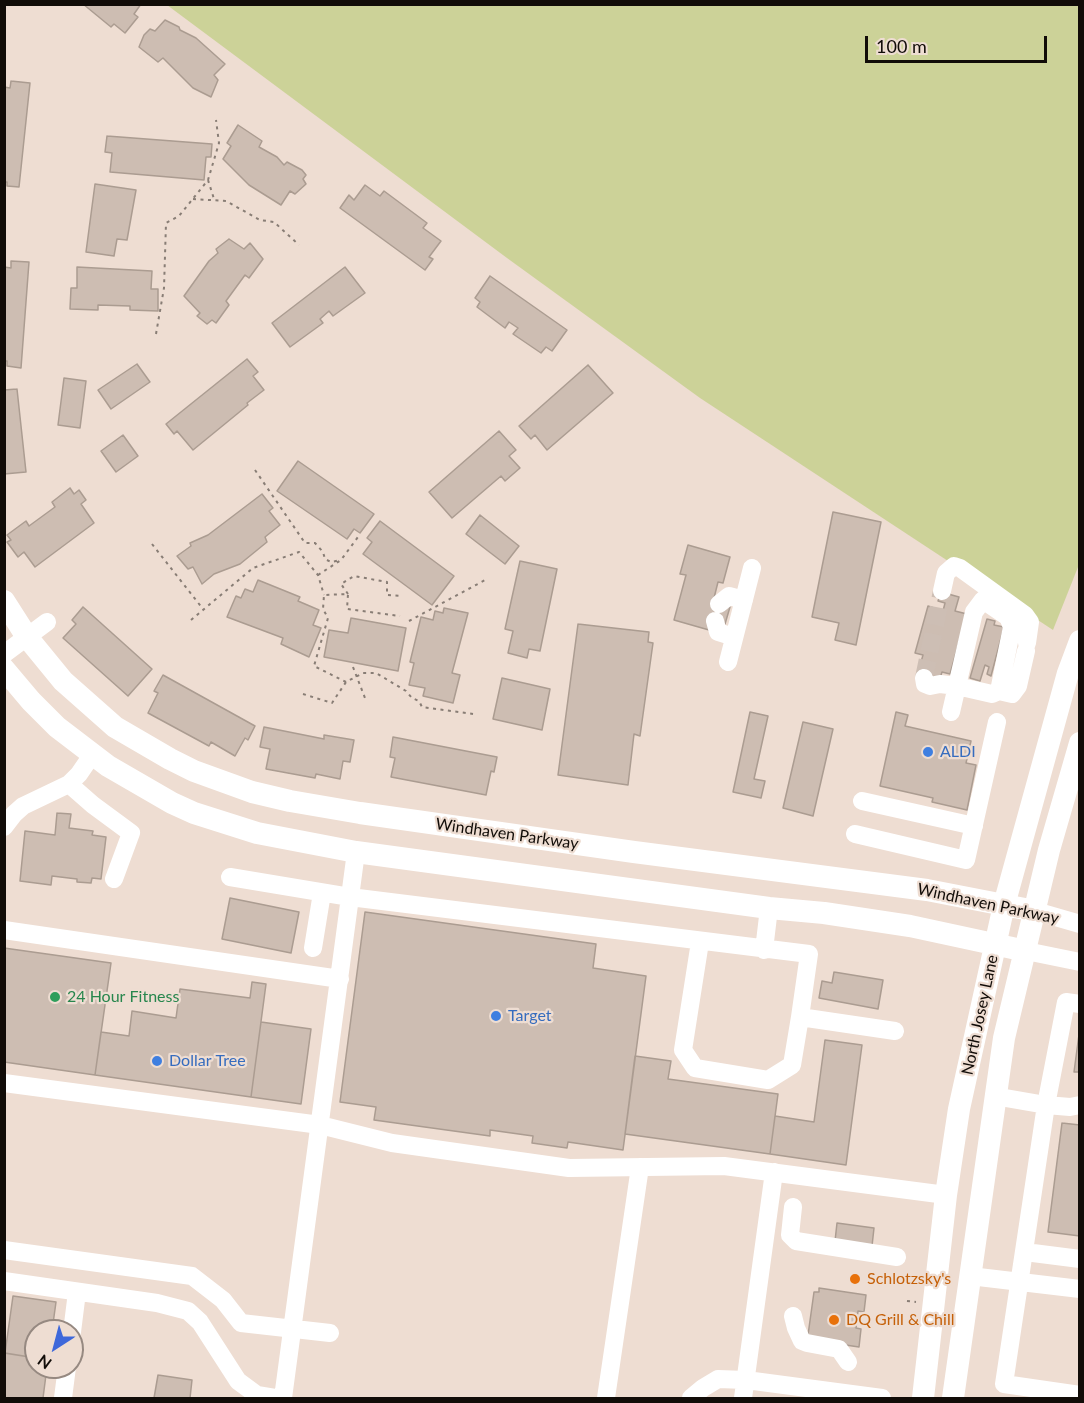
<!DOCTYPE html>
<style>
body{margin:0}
#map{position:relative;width:1084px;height:1403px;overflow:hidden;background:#eeddd2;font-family:Lato,sans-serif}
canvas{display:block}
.frame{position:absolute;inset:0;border:6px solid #110c08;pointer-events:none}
.north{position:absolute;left:24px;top:1319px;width:60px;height:60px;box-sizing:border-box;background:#eeddd2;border:2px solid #968981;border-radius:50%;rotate:216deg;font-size:16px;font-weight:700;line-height:24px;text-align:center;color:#110c08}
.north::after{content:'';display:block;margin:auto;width:21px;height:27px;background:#3e68da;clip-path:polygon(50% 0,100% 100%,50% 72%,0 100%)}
.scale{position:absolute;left:865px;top:36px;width:182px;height:27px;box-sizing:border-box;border:3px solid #110c08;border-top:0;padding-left:8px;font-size:18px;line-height:21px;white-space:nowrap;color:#110c08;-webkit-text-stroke:4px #eeddd2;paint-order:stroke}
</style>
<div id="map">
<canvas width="1084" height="1403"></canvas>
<div class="frame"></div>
<div class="north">N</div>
<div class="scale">100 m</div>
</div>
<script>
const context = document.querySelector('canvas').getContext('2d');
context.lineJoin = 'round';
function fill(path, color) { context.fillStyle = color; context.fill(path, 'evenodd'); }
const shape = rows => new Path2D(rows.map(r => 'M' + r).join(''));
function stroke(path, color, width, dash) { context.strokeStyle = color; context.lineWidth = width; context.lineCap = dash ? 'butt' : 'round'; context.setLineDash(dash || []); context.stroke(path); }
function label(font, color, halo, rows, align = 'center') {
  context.font = font + ' Lato,sans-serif'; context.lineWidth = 4.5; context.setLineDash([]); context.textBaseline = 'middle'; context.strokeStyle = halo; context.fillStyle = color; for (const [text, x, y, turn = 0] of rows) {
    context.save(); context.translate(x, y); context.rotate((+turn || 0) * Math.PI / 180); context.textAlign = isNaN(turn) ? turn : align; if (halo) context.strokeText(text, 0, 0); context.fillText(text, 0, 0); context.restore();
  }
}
fill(shape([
 [167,5,1079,5,1080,562,1053,630,700,398,507,258]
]), '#ccd298');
const building = shape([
 [83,4,141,4,134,14,138,17,125,33,114,24,111,27,83,4],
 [165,20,179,27,180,30,196,38,225,64,214,75,218,80,211,97,193,88,163,58,158,62,139,47,144,35,150,29,155,31,165,20],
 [11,81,30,83,19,187,7,186,7,182,4,182,4,87,10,88,11,81],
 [238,125,262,141,259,147,277,157,284,165,287,162,302,170,306,175,303,179,306,184,295,194,290,191,281,205,249,185,223,159,231,146,227,143,238,125],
 [107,136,212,144,211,157,206,157,204,180,110,172,112,153,105,152,107,136],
 [95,184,136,190,127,240,117,239,114,256,86,252,95,184],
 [365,185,380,196,384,191,427,223,423,228,441,241,429,257,433,259,425,270,340,208,349,195,354,200,365,185],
 [229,239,244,249,250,243,263,259,249,278,245,275,226,301,229,305,216,323,212,320,207,324,197,316,200,313,184,296,209,261,218,253,216,249,229,239],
 [11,261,29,262,21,368,7,366,7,361,4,361,4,267,11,268,11,261],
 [77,267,152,271,151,289,158,289,158,311,130,310,130,306,98,305,98,310,70,309,71,288,77,288,77,267],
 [345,267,365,293,333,316,329,311,320,319,323,323,290,347,272,323,345,267],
 [490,276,567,330,552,351,546,347,541,353,513,334,518,328,509,322,505,328,477,307,480,302,475,298,490,276],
 [247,359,258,372,253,376,264,390,247,403,248,405,193,450,177,431,174,434,166,424,247,359],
 [137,364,150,382,111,409,98,390,137,364],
 [588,365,613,393,547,450,535,435,531,439,519,426,588,365],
 [64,378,86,381,80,428,58,425,64,378],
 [17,389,26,472,4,474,4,390,17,389],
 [499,431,516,450,509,456,520,468,505,481,501,476,452,518,429,492,499,431],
 [123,435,138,456,116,472,101,451,123,435],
 [298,461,374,514,360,533,354,529,347,539,277,491,298,461],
 [70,488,74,494,79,490,86,500,81,504,94,523,35,567,24,552,18,557,7,542,11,540,7,535,26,521,29,526,55,507,52,502,70,488],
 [262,494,273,508,269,511,280,525,265,537,267,542,240,564,214,574,202,584,193,567,188,569,177,556,191,546,190,543,208,535,262,494],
 [833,512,881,522,856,645,835,640,839,623,812,617,833,512],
 [480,515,519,546,505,564,466,534,480,515],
 [380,521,454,576,432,605,363,554,372,542,367,538,380,521],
 [688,545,730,557,723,583,718,582,713,602,730,607,725,624,709,630,674,620,686,575,680,574,688,545],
 [520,561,557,569,540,651,529,649,527,658,508,653,513,631,505,629,520,561],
 [258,580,300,597,298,601,319,610,313,625,321,628,309,657,281,644,283,638,227,617,236,596,241,598,245,589,253,592,258,580],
 [941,592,959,597,955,611,967,614,950,674,942,672,939,682,917,676,923,655,915,653,928,606,943,611,945,603,938,601,941,592],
 [83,607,152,669,128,696,63,638,76,624,72,620,83,607],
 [444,608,468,613,452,673,460,675,453,703,423,696,425,688,409,685,414,663,410,662,421,617,433,620,435,611,443,613,444,608],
 [351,618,406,628,398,671,324,657,329,630,348,633,351,618],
 [987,619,995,621,994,625,1004,627,991,676,987,674,989,667,985,665,980,681,970,678,987,619],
 [578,624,649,632,648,642,653,643,640,736,634,734,628,785,558,775,578,624],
 [163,675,255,726,248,740,245,738,235,756,211,742,209,746,148,713,158,693,154,691,163,675],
 [502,678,550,689,542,730,493,719,502,678],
 [750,712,768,716,754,779,765,781,761,798,733,792,750,712],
 [896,712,908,715,905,726,971,741,966,763,976,765,967,810,932,802,933,798,880,786,896,712],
 [803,722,833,729,813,816,783,808,803,722],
 [264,727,324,739,324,735,354,740,350,762,343,761,340,779,316,774,315,778,266,769,270,749,260,747,264,727],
 [393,737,497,757,494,772,491,771,486,795,391,777,395,758,390,757,393,737],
 [57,813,71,814,69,828,93,831,92,835,106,837,101,879,92,878,91,883,77,882,77,879,52,876,51,885,20,881,25,831,55,835,57,813],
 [230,898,299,912,291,953,222,939,230,898],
 [365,912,596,944,593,968,646,976,623,1150,568,1142,567,1148,532,1143,533,1136,490,1130,490,1136,374,1120,376,1107,340,1102,365,912],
 [4,948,111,963,95,1075,4,1062,4,948],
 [834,972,883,980,878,1009,819,998,822,981,832,983,834,972],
 [252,982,266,984,251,1097,95,1075,101,1032,129,1036,132,1011,176,1018,180,989,250,998,252,982],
 [261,1022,311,1029,301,1104,251,1097,261,1022],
 [1080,1027,1080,1072,1074,1072,1080,1027],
 [825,1040,862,1045,846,1165,770,1154,775,1116,814,1122,825,1040],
 [635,1056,671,1061,668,1079,778,1094,770,1154,625,1134,635,1056],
 [1062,1123,1080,1125,1080,1236,1048,1232,1062,1123],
 [837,1223,874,1228,872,1246,835,1241,837,1223],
 [819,1288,866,1295,864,1312,858,1311,856,1328,861,1329,859,1347,812,1340,808,1335,814,1292,819,1292,819,1288],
 [13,1296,56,1302,52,1331,36,1331,36,1358,5,1353,13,1296],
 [4,1353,36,1358,36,1367,47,1367,43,1398,4,1398,4,1353],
 [158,1375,192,1380,190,1398,154,1398,158,1375]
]);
fill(building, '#cdbdb2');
stroke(building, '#ab9c91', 1.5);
stroke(shape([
 [924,678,942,591]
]), '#cdbeb4', 18, [18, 9]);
stroke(shape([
 [208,180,214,199],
 [193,199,226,201,260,220,274,222,299,245],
 [156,334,164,288,166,223,179,216,208,180,219,143,216,120],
 [255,470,305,543,315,543,323,552,325,559,331,562,341,560],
 [152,544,203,609],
 [318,575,341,560,358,537],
 [348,594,341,584,354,576,387,582,387,595,401,596],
 [191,620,253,568,299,552,318,575,324,595],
 [409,621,487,579],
 [353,667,365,698],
 [346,682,314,666,328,618,323,609,324,595,348,594,347,609,400,616],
 [303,694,332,703,346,682,363,673,376,673,406,691,412,698,419,701,422,707,473,714],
 [907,1301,916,1302]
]), '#887d75', 2, [3, 4.5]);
stroke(shape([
 [942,591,946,573,954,566,960,568,1025,615,1030,622,1027,643],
 [719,604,729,596,744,600],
 [715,621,718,632,734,637],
 [4,654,47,622],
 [728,662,752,568],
 [924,678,925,684,930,686,940,684,957,686,992,694,999,691,1012,627,1008,617,983,600,974,612,957,686,951,712],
 [999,691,1012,694,1018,686,1026,651],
 [69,784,93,805,131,833,114,879],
 [862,801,974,826],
 [4,827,14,814,23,806,69,784,79,774,92,755],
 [855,834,966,860,997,722],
 [230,877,350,897,809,954,800,1017],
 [1035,911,1080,924],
 [4,930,340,979],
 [700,942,683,1050,695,1068,768,1080,792,1065,800,1017,895,1031],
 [313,948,322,893],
 [764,950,769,908],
 [1026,951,1080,962],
 [1080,1004,1066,1002,1046,1105,1004,1384,1080,1395],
 [4,1083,320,1125,392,1143,569,1168,724,1166,946,1195],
 [994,1096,1046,1105,1070,1107,1080,1105],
 [793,1207,790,1235,796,1241,897,1257],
 [4,1250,192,1276,223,1300,241,1323,330,1333],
 [1025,1252,1080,1259],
 [970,1276,1080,1289],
 [4,1281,157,1303,188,1311,200,1322,238,1381,257,1395,275,1398],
 [793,1316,796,1328,802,1341,807,1343,839,1349,848,1362],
 [72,1332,77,1292],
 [63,1398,67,1367],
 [283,1398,356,852],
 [606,1398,640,1167],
 [691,1398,703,1388,718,1379,746,1380,882,1398],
 [743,1398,774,1172]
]), '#fff', 18);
stroke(shape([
 [4,601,27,637,63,681,115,727,170,759,194,771,252,792,290,801,360,813,634,852,927,890,1035,911],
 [4,669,31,701,57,727,108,766,172,803,194,813,257,833,356,852,769,908,824,913,910,926,1026,951],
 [923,1398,946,1195,959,1109,1004,905,1068,673,1080,641],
 [953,1398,1004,1038,1049,850,1080,743]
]), '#fff', 22);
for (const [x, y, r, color] of [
 [928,752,6,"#3f7fe0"],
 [55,997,6,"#2e9e5b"],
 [496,1016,6,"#3f7fe0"],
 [157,1061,6,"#3f7fe0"],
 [855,1279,6,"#e8710a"],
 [834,1320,6,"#e8710a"]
]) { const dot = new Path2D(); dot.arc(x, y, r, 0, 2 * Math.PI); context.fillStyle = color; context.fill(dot); stroke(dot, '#eeddd2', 2); }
label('16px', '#366cbe', '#eeddd2', [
 ["ALDI",940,752],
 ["Target",508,1016],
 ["Dollar Tree",169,1061]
], 'left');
label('16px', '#110c08', '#eeddd2', [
 ["Windhaven Parkway",507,834,8],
 ["Windhaven Parkway",988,904,12],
 ["North Josey Lane",980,1015,-78]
]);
label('16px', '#27864d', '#eeddd2', [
 ["24 Hour Fitness",67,997]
], 'left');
label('16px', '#c56008', '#eeddd2', [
 ["Schlotzsky's",867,1279],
 ["DQ Grill & Chill",846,1320]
], 'left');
</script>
